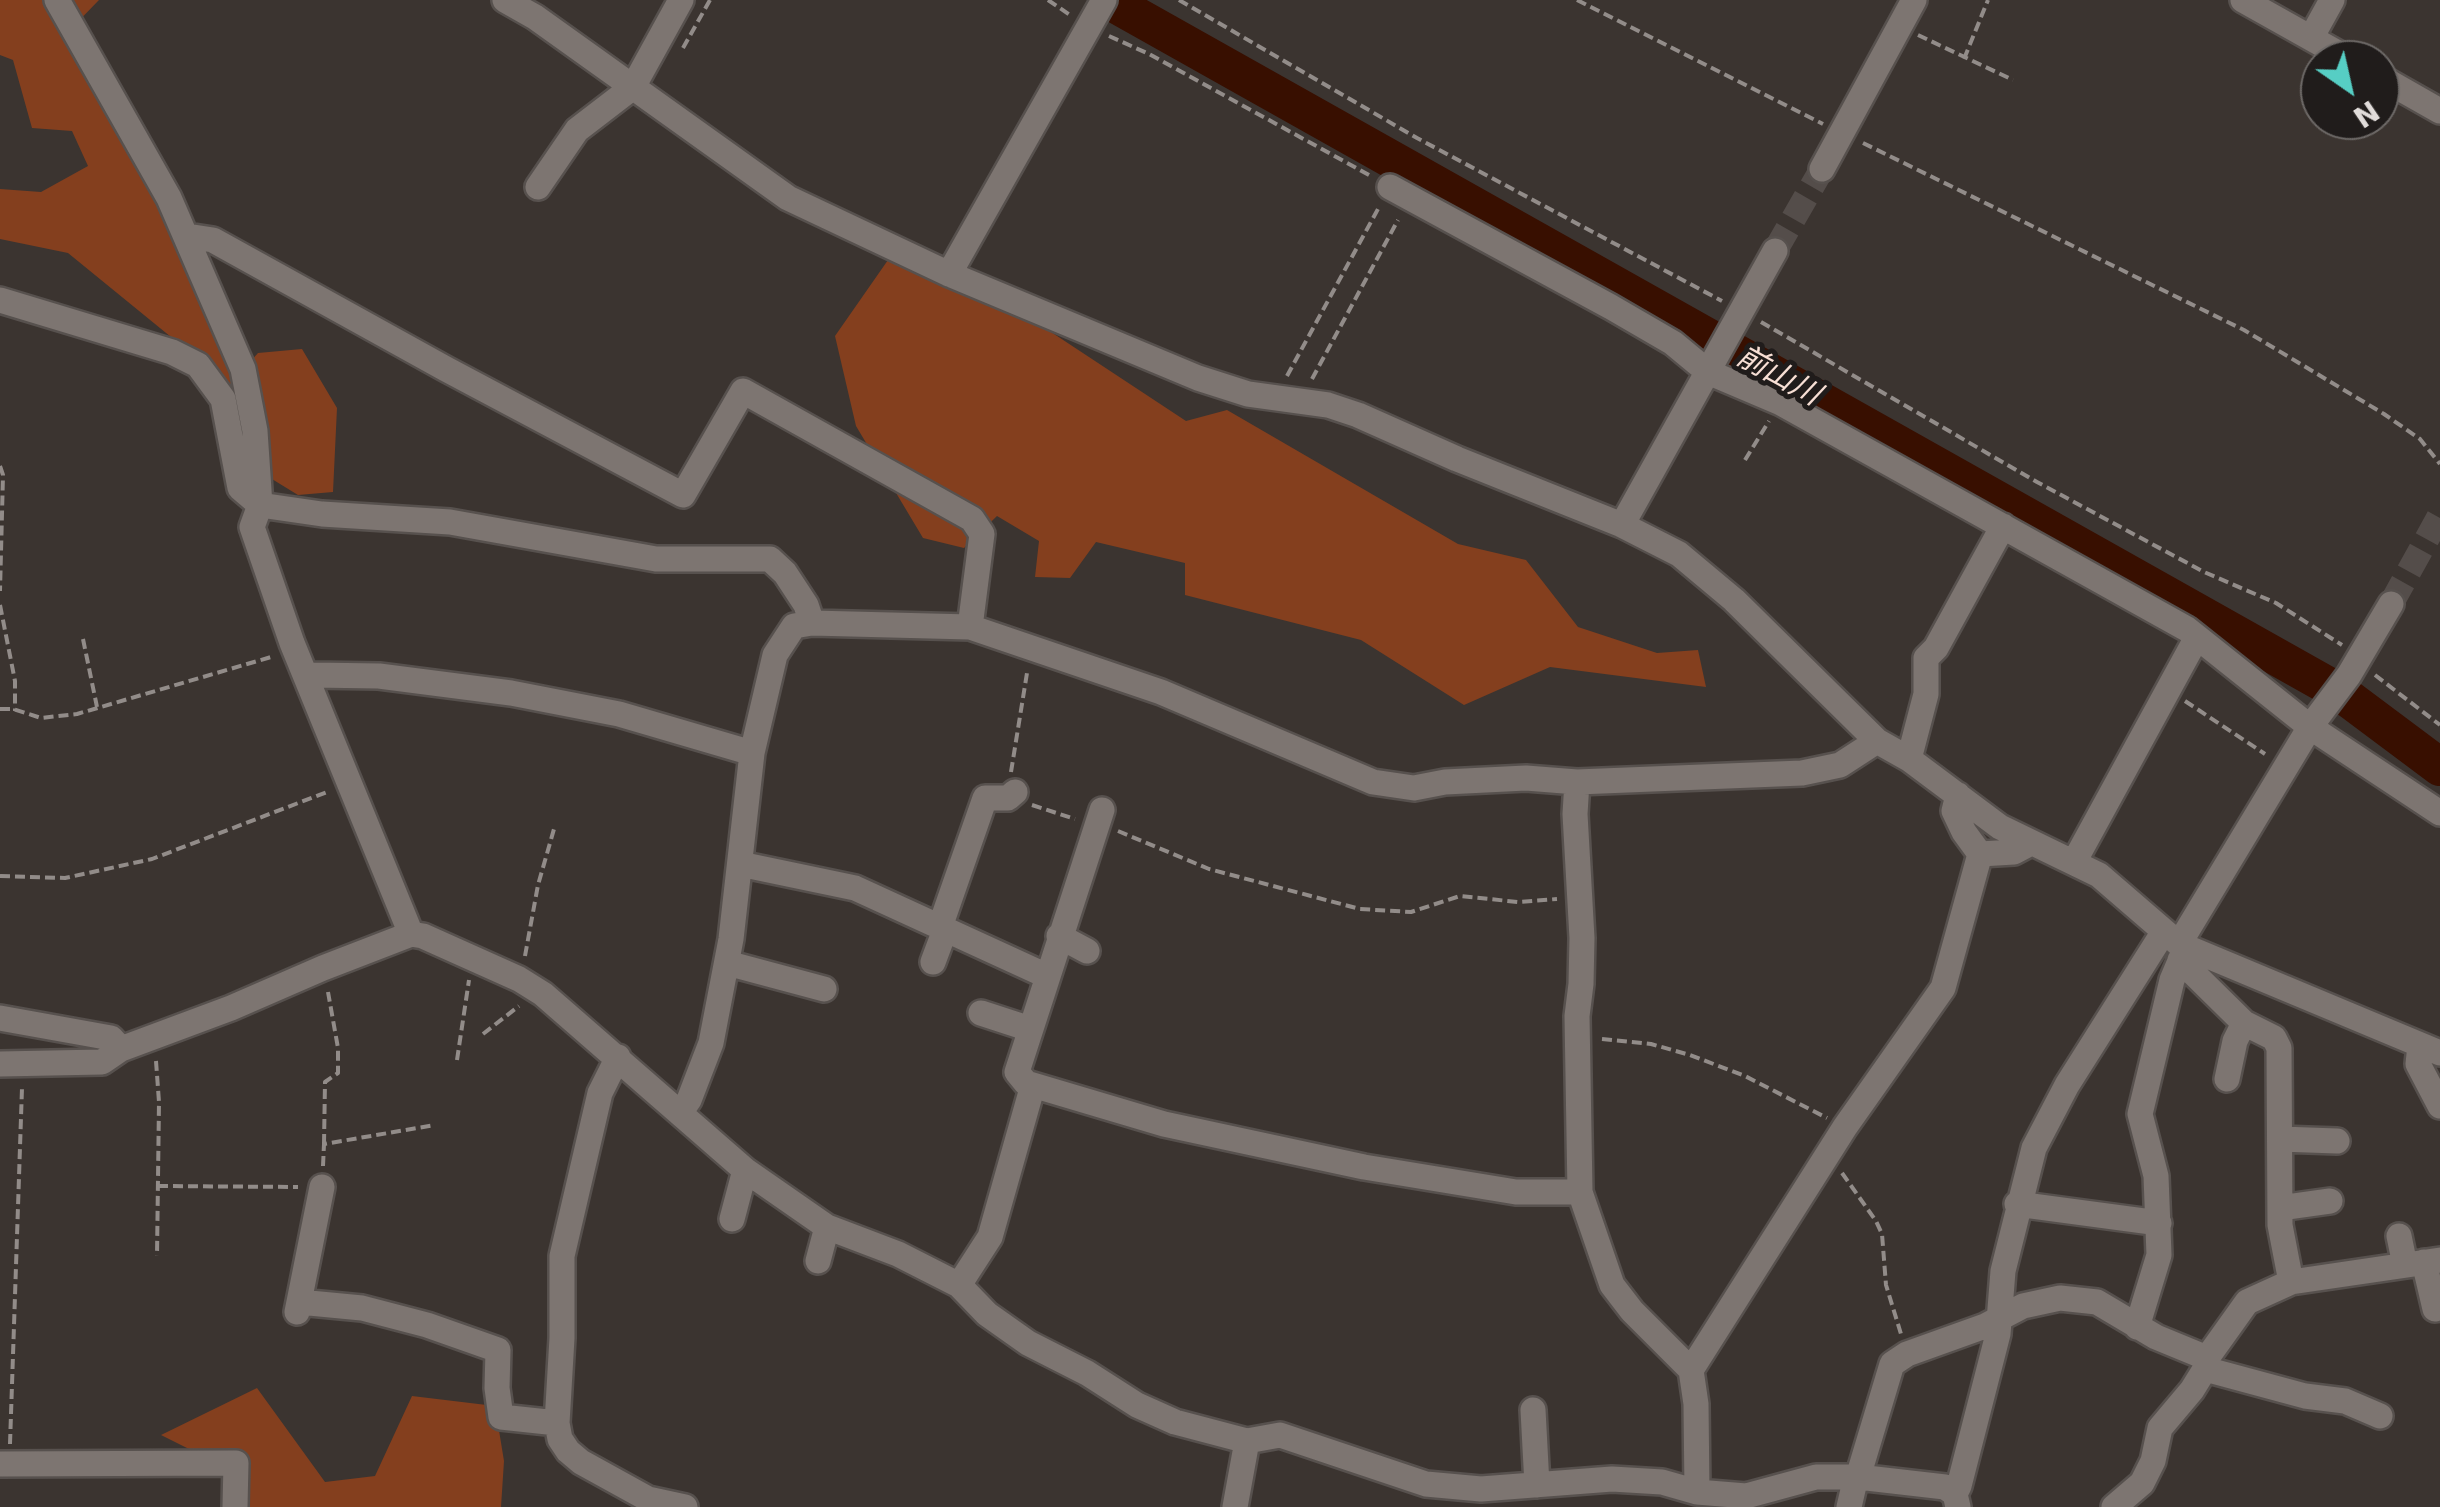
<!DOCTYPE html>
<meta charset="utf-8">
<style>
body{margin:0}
#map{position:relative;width:2440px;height:1507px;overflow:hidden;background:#3b3430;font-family:"DejaVu Sans",sans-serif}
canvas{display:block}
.north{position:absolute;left:2300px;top:40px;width:100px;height:100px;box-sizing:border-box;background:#201c1b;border:2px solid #6d6967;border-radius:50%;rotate:146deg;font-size:28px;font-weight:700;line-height:40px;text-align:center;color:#e1dcda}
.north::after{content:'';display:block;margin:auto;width:35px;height:45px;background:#56cec4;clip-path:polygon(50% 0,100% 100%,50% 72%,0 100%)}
</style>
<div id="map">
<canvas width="2440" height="1507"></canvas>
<div class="north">N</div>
</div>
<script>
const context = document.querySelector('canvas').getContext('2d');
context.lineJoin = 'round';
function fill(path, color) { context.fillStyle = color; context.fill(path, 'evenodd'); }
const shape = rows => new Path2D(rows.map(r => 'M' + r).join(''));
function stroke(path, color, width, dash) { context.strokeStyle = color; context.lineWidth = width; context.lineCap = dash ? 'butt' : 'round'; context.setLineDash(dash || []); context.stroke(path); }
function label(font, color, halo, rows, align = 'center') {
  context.font = font + ' "DejaVu Sans","Noto Sans JP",sans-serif'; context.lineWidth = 10; context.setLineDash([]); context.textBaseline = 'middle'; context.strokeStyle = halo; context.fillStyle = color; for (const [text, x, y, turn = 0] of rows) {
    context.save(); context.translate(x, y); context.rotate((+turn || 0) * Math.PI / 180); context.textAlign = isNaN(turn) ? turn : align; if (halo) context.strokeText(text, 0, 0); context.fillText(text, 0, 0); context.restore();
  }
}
fill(shape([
 [0,0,99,0,68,32,166,204,239,374,258,353,302,349,337,408,333,492,298,495,267,476,245,439,220,377,68,253,0,239,0,189,41,192,88,166,72,131,32,128,13,60,0,55],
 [888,260,1048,330,1186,421,1227,410,1458,544,1526,560,1578,627,1657,653,1698,650,1706,687,1550,667,1464,705,1361,640,1185,595,1185,563,1096,542,1070,578,1035,577,1039,541,997,516,964,548,923,538,856,426,835,336],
 [257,1388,325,1482,375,1476,412,1396,495,1406,504,1461,501,1507,240,1507,231,1470,161,1435]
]), '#843f1e');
stroke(shape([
 [1108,0,2341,693,2440,767]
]), '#380f00', 38);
stroke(shape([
 [1775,251,1822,169],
 [2391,604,2440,515]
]), '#544d4a', 25, [25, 12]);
const minor = shape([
 [57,0,169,198,243,369,255,431,260,505,252,527,292,643,411,934],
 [505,0,535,17,788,198,949,274,1198,378,1248,394,1328,405,1358,415,1457,459,1622,525,1679,554,1734,600,1877,741,1909,759,2000,827,2099,875,2179,944,2440,1053],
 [2243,0,2350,60],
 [2311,38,2332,0],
 [2380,77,2440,111],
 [1822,169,1914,0],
 [538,187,577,130,633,87,681,0],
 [1390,187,1611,307,1673,343,1708,372,1781,403,2187,629,2310,727,2440,813],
 [187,236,213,240,446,369,683,495,743,391,972,519,982,534,970,627],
 [949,274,1104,0],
 [0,300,172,352,198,365,223,399,240,488,260,505,322,514,450,522,656,559,770,559,785,573,806,605,812,623],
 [1622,525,1775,251],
 [307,678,313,675,379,676,511,693,619,714,752,753],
 [1909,759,1926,694,1926,658,1936,648,2003,526],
 [1577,782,1575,814,1582,938,1581,984,1577,1016,1580,1192],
 [1102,810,1017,1072,1026,1083,1164,1124,1364,1167,1516,1192,1580,1192,1612,1285,1632,1311,1691,1370],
 [1980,854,2014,852,2031,843],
 [2074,862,2196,639],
 [740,864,855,888,1047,976],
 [940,927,985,798,1008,798,1015,792],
 [1059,936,1087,951],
 [2179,944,2310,727,2349,675,2391,604],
 [2180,960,2244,1023,2274,1038,2279,1048,2280,1225,2291,1282],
 [933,962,945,930],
 [727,963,824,989],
 [981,1013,1030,1029],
 [0,1018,111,1038,121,1049],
 [2420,1045,2418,1064,2440,1106],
 [618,1057,600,1093,562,1256,562,1338,557,1423,560,1439,568,1451,581,1462,648,1499,685,1507],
 [0,1064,102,1062,121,1049,231,1008,323,968,411,934,423,936,519,979,543,994,745,1170,827,1227,898,1254,959,1285,987,1314,1028,1343,1087,1373,1137,1405,1175,1422,1247,1441,1280,1435,1426,1484,1481,1489,1612,1479,1662,1482,1697,1492,1746,1496,1816,1477,1858,1477,1945,1487,1955,1494,1958,1507],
 [2227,1079,2235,1041,2244,1023],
 [680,1113,689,1100,711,1043,731,939,752,753,775,655,794,626,812,623,970,627,1161,692,1373,782,1414,788,1445,782,1526,778,1577,782,1802,773,1840,765,1877,741],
 [2280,1139,2337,1141],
 [2017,1204,2159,1223],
 [2280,1208,2330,1201],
 [732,1219,745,1170],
 [2399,1236,2405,1265],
 [818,1261,827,1227],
 [2424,1262,2435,1309],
 [959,1285,990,1237,1033,1085],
 [299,1302,362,1308,427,1325,498,1350,497,1388,501,1417,557,1423],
 [297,1312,322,1187],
 [2137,1327,2159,1255,2156,1176,2140,1114,2172,980,2186,947],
 [2205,1369,2305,1396,2345,1401,2380,1416],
 [1533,1410,1537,1485],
 [0,1464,236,1463,235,1507],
 [1858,1477,1892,1364,1907,1354,1985,1326,2023,1306,2060,1298,2097,1302,2156,1337,2207,1358],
 [1697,1492,1696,1404,1691,1370,1845,1127,1943,988,1980,854,1964,832,1954,811,1958,795],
 [1955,1494,1959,1486,1998,1334,2003,1271,2034,1148,2067,1085,2163,933],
 [1235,1507,1247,1441],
 [1849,1507,1856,1477],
 [2114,1507,2142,1483,2153,1461,2160,1428,2192,1390,2205,1369,2207,1358,2247,1302,2291,1282,2440,1260]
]);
stroke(minor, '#57514e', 30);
stroke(shape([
 [1048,0,1070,15],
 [1179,0,1417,138,1722,301],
 [1577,0,1823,124],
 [1918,35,2013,80],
 [1109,36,1149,54,1369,175],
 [683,48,710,0],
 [1964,59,1988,0],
 [1863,143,2244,330,2384,414,2420,439,2440,464],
 [1761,322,2037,482,2204,572,2276,603,2342,645],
 [1287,376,1378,209],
 [1312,379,1398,220],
 [1745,460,1769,421],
 [0,466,3,475,0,591],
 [0,605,15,681,15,711],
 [83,639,97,707],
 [2375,675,2440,725],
 [2185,701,2265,754],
 [0,709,13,709,41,718,77,714,271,657],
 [1011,772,1027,673],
 [1032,805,1075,819],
 [1118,831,1209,869,1360,909,1411,912,1460,896,1518,902,1557,899],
 [0,876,65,878,152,859,327,792],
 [525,956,538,885,554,829],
 [483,1034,519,1006],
 [1602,1039,1651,1044,1690,1055,1745,1076,1827,1118],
 [457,1060,469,980],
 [156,1061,159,1102,157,1256],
 [324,1144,325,1082,338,1073,338,1048,328,992],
 [323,1166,324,1144,435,1125],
 [1842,1173,1876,1221,1882,1234,1886,1285,1901,1334],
 [158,1186,298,1187],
 [10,1444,22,1088]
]), '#928c89', 4, [10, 5]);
stroke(minor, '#7d7571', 25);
label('italic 30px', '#f7dfd5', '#201c1b', [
 ["前山川",1778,377,29]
]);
</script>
